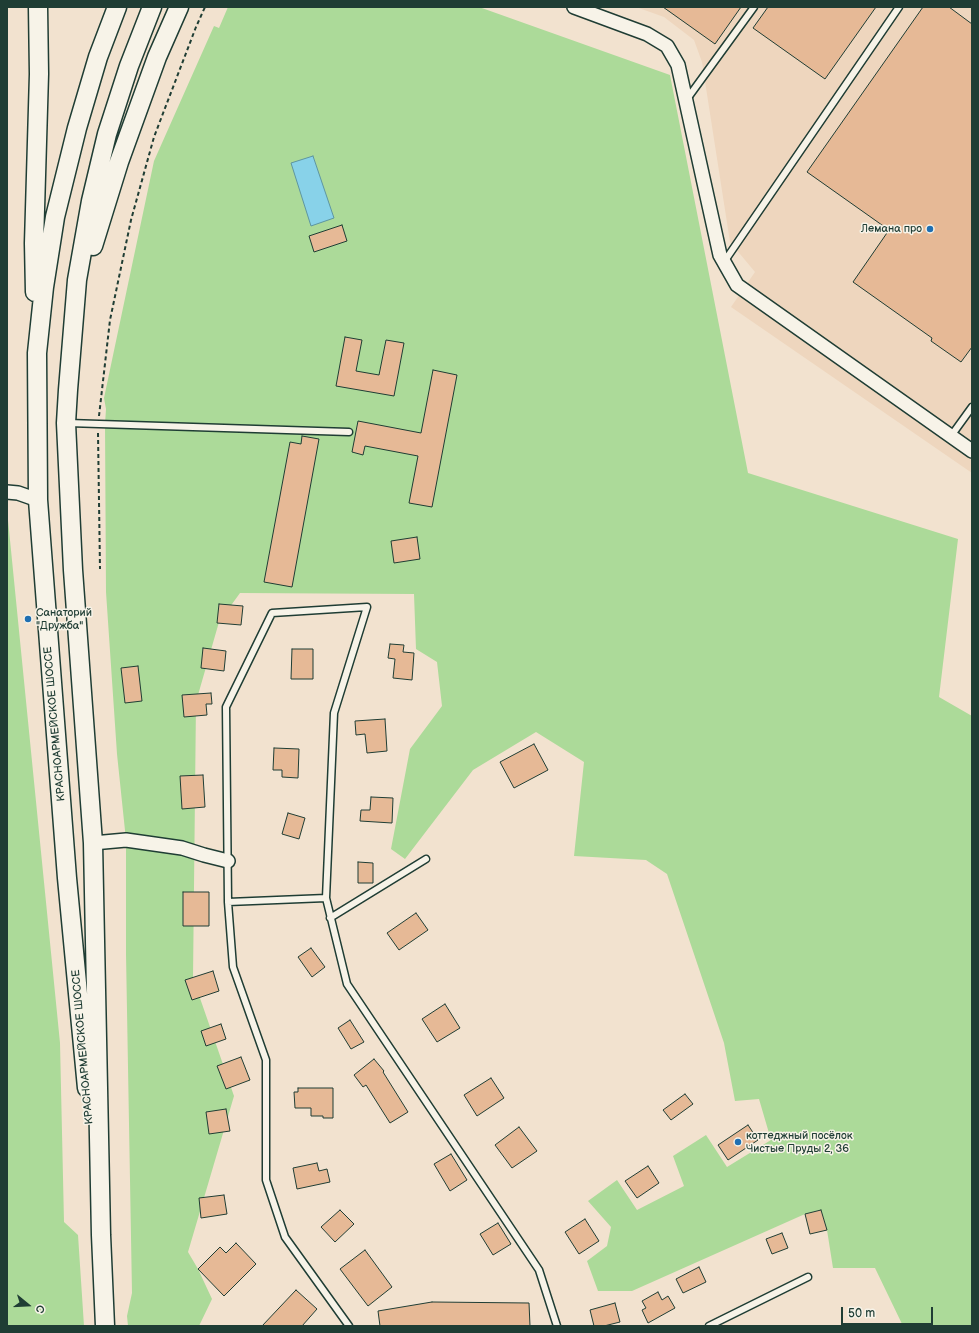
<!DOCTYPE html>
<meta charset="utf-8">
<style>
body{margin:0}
#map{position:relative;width:979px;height:1333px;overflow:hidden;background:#f2e2cf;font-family:"Balsamiq Sans",sans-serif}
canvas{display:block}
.frame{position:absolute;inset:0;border:8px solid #1f3d34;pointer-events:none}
.north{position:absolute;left:8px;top:1285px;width:40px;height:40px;-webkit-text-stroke:3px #f7f3e8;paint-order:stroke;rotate:108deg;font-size:11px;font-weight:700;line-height:16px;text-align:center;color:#1f3d34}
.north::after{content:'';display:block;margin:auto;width:14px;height:18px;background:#1f3d34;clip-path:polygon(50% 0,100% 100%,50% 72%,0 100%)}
.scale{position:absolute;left:841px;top:1307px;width:92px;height:18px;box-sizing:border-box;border:2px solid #1f3d34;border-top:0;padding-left:5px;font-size:12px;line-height:14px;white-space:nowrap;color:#1f3d34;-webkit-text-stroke:3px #f7f3e8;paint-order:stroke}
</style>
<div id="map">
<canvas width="979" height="1333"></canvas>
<div class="frame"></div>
<div class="north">С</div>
<div class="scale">50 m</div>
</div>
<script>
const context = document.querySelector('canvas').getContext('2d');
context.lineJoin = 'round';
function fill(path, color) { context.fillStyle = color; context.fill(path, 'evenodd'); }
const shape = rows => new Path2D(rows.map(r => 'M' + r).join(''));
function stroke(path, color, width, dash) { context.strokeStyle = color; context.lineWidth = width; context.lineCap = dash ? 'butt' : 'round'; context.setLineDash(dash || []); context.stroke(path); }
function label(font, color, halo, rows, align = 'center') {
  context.font = font + ' "Balsamiq Sans",sans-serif'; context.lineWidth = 3; context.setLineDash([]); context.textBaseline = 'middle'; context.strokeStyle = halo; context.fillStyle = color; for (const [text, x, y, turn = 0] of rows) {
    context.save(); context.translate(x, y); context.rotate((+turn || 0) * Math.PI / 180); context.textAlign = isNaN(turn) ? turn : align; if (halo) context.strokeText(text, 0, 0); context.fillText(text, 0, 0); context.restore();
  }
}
fill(shape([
 [636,7,972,7,972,473,731,307,755,272,730,242,702,62,694,40,664,17]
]), '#eed6be');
fill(shape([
 [228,7,479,7,670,75,748,473,958,539,939,697,972,716,972,1326,903,1326,875,1268,833,1268,827,1230,821,1210,805,1214,632,1291,598,1291,587,1261,607,1246,611,1227,588,1201,617,1180,637,1210,684,1186,673,1156,706,1135,727,1167,771,1140,759,1099,735,1101,724,1043,667,874,646,860,574,856,584,762,536,732,473,770,405,859,391,849,410,749,442,706,437,662,416,649,414,594,240,593,219,622,196,702,193,978,234,1096,188,1252,198,1269,212,1299,199,1326,128,1326,127,1316,132,1293,126,954,126,840,117,754,106,592,105,424,106,409,104,398,154,161,214,26,219,28],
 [7,490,8,520,60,1043,64,1222,78,1235,84,1326,7,1326]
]), '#acda99');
const water = shape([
 [313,156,334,218,311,226,291,163,313,156]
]);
fill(water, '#88d2e9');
stroke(water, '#5e96a1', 1);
const building = shape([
 [663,7,741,7,715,44,663,7],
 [768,7,876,7,825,79,753,28,768,7],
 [923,7,949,7,972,24,972,347,961,362,931,341,932,338,853,282,889,230,807,172,923,7],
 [342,225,347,241,314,252,309,236,342,225],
 [345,337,362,340,356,371,379,375,386,340,404,343,394,396,336,386,345,337],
 [433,370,457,375,432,507,409,503,418,456,365,446,363,455,352,452,358,421,421,433,433,370],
 [302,436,319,439,292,587,264,582,290,442,301,444,302,436],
 [417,537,420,559,394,563,391,541,417,537],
 [219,604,243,606,241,625,217,623,219,604],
 [390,644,404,645,403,652,414,653,412,680,393,678,395,659,388,658,390,644],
 [203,648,226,651,224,671,201,668,203,648],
 [292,649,313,649,313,679,291,679,292,649],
 [138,666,142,701,125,703,121,668,138,666],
 [211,693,212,704,206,704,207,715,184,717,182,695,211,693],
 [385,719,387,751,367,753,365,734,356,735,355,721,385,719],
 [534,744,548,770,514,788,500,762,534,744],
 [274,748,299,749,298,778,282,777,282,770,273,770,274,748],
 [203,775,205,807,182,809,180,776,203,775],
 [371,797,393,798,392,823,360,821,361,810,370,810,371,797],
 [288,813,305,818,299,839,282,834,288,813],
 [358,862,373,863,373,883,358,883,358,862],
 [183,892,209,892,209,926,183,926,183,892],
 [416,913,428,930,399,950,387,933,416,913],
 [311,948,325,967,312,977,298,957,311,948],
 [213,971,219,991,192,1000,185,980,213,971],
 [445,1004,460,1028,437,1042,422,1019,445,1004],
 [350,1020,364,1042,351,1049,338,1028,350,1020],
 [221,1024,226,1039,206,1046,201,1031,221,1024],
 [241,1057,250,1080,226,1089,217,1066,241,1057],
 [374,1059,384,1071,383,1072,408,1112,390,1123,366,1085,363,1087,354,1075,374,1059],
 [491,1078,504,1098,477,1116,464,1095,491,1078],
 [298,1088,333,1088,333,1118,323,1118,323,1116,311,1116,311,1108,295,1108,294,1092,298,1092,298,1088],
 [685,1094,693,1104,671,1120,663,1110,685,1094],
 [226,1109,230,1131,209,1134,206,1112,226,1109],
 [748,1125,758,1140,728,1160,718,1145,748,1125],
 [519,1127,537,1151,512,1168,495,1145,519,1127],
 [451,1154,467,1180,450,1191,434,1164,451,1154],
 [317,1163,319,1171,327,1169,330,1182,297,1189,293,1168,317,1163],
 [648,1166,659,1183,637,1198,625,1181,648,1166],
 [224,1195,227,1214,201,1218,199,1198,224,1195],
 [340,1210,354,1224,335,1242,321,1227,340,1210],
 [821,1210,827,1230,810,1234,805,1214,821,1210],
 [585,1219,599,1241,579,1254,565,1232,585,1219],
 [498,1223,511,1244,493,1255,480,1234,498,1223],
 [782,1233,788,1248,772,1254,766,1239,782,1233],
 [236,1243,256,1264,224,1296,198,1269,220,1247,226,1253,236,1243],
 [365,1250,392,1287,368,1306,340,1269,365,1250],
 [699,1267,706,1282,683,1293,676,1279,699,1267],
 [296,1290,317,1309,302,1326,262,1326,296,1290],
 [658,1292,662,1300,668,1296,675,1308,648,1323,642,1310,646,1308,642,1301,658,1292],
 [432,1302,529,1303,530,1326,380,1326,378,1311,432,1302],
 [615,1303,620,1322,604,1326,594,1326,590,1310,615,1303]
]);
fill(building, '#e6b996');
stroke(building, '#1f3d34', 1);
const lane = shape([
 [687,99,754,7],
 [724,262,899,7],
 [68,423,349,432],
 [951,436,972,407],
 [228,902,326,898],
 [330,918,426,859],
 [349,1326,285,1237,266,1180,266,1060,233,967,228,902,226,707,272,613,367,607,334,713,326,898,347,984,539,1270,557,1326],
 [709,1326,808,1277]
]);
const street = shape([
 [574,7,647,34,667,46,678,65,720,255,737,285,972,451],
 [7,492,18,493,38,500],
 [93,843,126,840,182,848,204,855,228,861]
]);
const secondary = shape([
 [93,246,119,162,157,57,179,7],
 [35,292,34,243,39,74,38,7],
 [87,1088,67,878,38,500,37,353,44,287,55,217,77,128,98,57,117,7],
 [105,1326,101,1235,93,843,73,570,66,423,68,390,77,280,91,201,107,134,129,66,152,7]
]);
stroke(lane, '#1f3d34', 9);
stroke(street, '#1f3d34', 16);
stroke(secondary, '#1f3d34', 21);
stroke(shape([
 [99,416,110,320,131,220,154,137,196,27,205,7],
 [98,433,100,569]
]), '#1f3d34', 2, [4, 3]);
stroke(lane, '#f7f3e8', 6);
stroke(street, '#f7f3e8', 13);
stroke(secondary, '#f7f3e8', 18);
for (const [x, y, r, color] of [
 [930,229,4,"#1f6fb2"],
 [28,619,4,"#1f6fb2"],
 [738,1142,4,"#1f6fb2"]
]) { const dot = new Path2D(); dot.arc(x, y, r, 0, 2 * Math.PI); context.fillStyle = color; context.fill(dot); stroke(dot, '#f7f3e8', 1.5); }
label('11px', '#1f3d34', '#f7f3e8', [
 ["Лемана про",922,229,"right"],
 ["Санаторий",36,613],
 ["\"Дружба\"",36,626],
 ["коттеджный посёлок",746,1136],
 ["Чистые Пруды 2, 36",746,1149]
], 'left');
label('11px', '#1f3d34', '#f7f3e8', [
 ["КРАСНОАРМЕЙСКОЕ ШОССЕ",55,724,-95],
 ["КРАСНОАРМЕЙСКОЕ ШОССЕ",83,1047,-95]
]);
</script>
